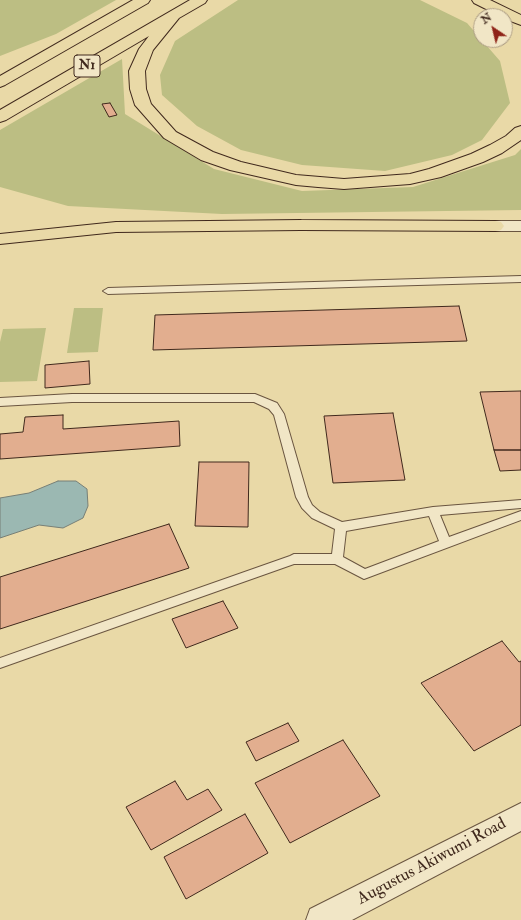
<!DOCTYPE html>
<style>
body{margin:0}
#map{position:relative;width:521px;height:920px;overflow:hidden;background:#e9d9a7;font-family:"IM FELL Double Pica",serif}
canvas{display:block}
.north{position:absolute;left:473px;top:8px;width:40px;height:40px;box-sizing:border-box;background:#f1e6c6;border:1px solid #aa9a82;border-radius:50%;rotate:325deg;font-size:11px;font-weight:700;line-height:16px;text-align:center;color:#40291d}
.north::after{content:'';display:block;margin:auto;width:14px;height:18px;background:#8f2418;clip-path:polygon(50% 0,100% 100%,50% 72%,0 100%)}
</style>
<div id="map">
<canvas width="521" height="920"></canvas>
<div class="north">N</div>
</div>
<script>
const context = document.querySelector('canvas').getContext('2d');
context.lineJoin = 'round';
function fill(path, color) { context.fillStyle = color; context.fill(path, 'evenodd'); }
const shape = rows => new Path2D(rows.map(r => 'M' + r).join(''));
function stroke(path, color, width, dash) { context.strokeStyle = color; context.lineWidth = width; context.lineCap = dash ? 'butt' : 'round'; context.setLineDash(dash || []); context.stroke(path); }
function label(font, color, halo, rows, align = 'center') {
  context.font = font + ' "IM FELL Double Pica",serif'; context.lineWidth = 4; context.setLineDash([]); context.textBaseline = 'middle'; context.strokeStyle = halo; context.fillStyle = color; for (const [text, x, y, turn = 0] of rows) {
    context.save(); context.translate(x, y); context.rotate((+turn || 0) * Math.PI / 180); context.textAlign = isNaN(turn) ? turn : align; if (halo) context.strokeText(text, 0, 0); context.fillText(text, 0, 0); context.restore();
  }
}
fill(shape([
 [0,0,116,0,56,34,0,56],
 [238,0,420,0,467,23,500,61,510,103,482,140,452,155,385,171,302,165,241,150,197,126,162,95,160,75,175,41],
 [122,59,125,114,214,169,302,191,413,187,515,155,521,149,521,210,222,214,68,206,0,187,0,130],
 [74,308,103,308,98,352,67,353],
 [46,328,37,381,0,382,0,342,3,329]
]), '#bcbe83');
const water = shape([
 [58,481,76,481,87,489,88,506,83,518,63,528,39,525,0,538,0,498,29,493,58,481]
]);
fill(water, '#9bb8b2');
stroke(water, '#777f76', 1);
const building = shape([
 [110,103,117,115,109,117,102,104,110,103],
 [459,306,467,341,153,350,155,315,459,306],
 [89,361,90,384,45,388,45,365,89,361],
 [521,391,521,450,494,450,480,392,521,391],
 [393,413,405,480,333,483,324,416,393,413],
 [63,415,63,429,179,421,180,446,0,459,0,434,23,432,25,417,63,415],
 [494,450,521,450,521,470,500,471,494,450],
 [199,462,249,462,248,527,195,526,199,462],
 [169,524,189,568,0,629,0,577,169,524],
 [223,601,238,628,186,648,172,619,223,601],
 [502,641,519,662,521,661,521,725,474,751,421,683,502,641],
 [288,723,299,741,256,761,246,742,288,723],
 [343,740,380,796,290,843,255,783,343,740],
 [175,781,187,800,208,789,222,810,151,850,126,807,175,781],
 [245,814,268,853,186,899,164,857,245,814]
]);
fill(building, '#e2ae8f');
stroke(building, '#40291d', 1);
const service = shape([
 [521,276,521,282,108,294,103,291,108,288,521,276],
 [72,394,255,394,277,403,284,414,308,497,312,505,320,512,342,522,433,507,521,500,521,508,440,515,449,537,521,511,521,520,364,579,335,564,294,564,0,668,0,658,290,556,294,554,332,554,335,529,312,518,302,508,296,497,274,415,269,409,254,402,72,402,0,406,0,398,72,394],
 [429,516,439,541,365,569,343,557,346,531,429,516]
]);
const minor = shape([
 [521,803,521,831,352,920,306,920,310,909,521,803]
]);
const tertiary = shape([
 [495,221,521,221,521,231,495,231,489,230,486,226,489,222,495,221]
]);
const trunk = shape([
 [472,0,490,0,521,15,521,25,505,19,505,16,500,16,474,3,472,0]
]);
const motorway = shape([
 [133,0,150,0,148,3,5,85,0,87,0,76,133,0],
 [190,0,207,0,205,3,179,18,153,50,145,71,146,89,151,104,176,132,213,152,241,162,296,175,344,179,410,174,429,169,471,154,490,145,506,136,515,128,521,126,521,140,502,153,483,162,441,177,410,184,344,189,318,187,296,185,230,170,201,160,164,138,135,105,130,89,129,71,139,49,149,36,6,120,0,122,0,110,190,0],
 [301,220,495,221,501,222,504,226,501,230,495,231,301,230,116,232,0,244,0,234,116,222,301,220]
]);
stroke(service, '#6a5540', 2);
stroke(minor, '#6a5540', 2);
stroke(tertiary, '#6a5540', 2);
stroke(trunk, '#40291d', 2);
stroke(motorway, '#40291d', 2);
fill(service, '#f1e6c6');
fill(minor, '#f1e6c6');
fill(tertiary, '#f1e6c6');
fill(trunk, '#e9d9a7');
fill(motorway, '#e9d9a7');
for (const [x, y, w] of [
 [87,66,26]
]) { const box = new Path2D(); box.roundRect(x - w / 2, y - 11, w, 22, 3); context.fillStyle = '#f1e6c6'; context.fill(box); stroke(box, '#40291d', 1); }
label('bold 13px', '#40291d', null, [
 ["N1",87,66]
]);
label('17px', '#40291d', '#f1e6c6', [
 ["Augustus Akiwumi Road",432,862,-28]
]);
</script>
